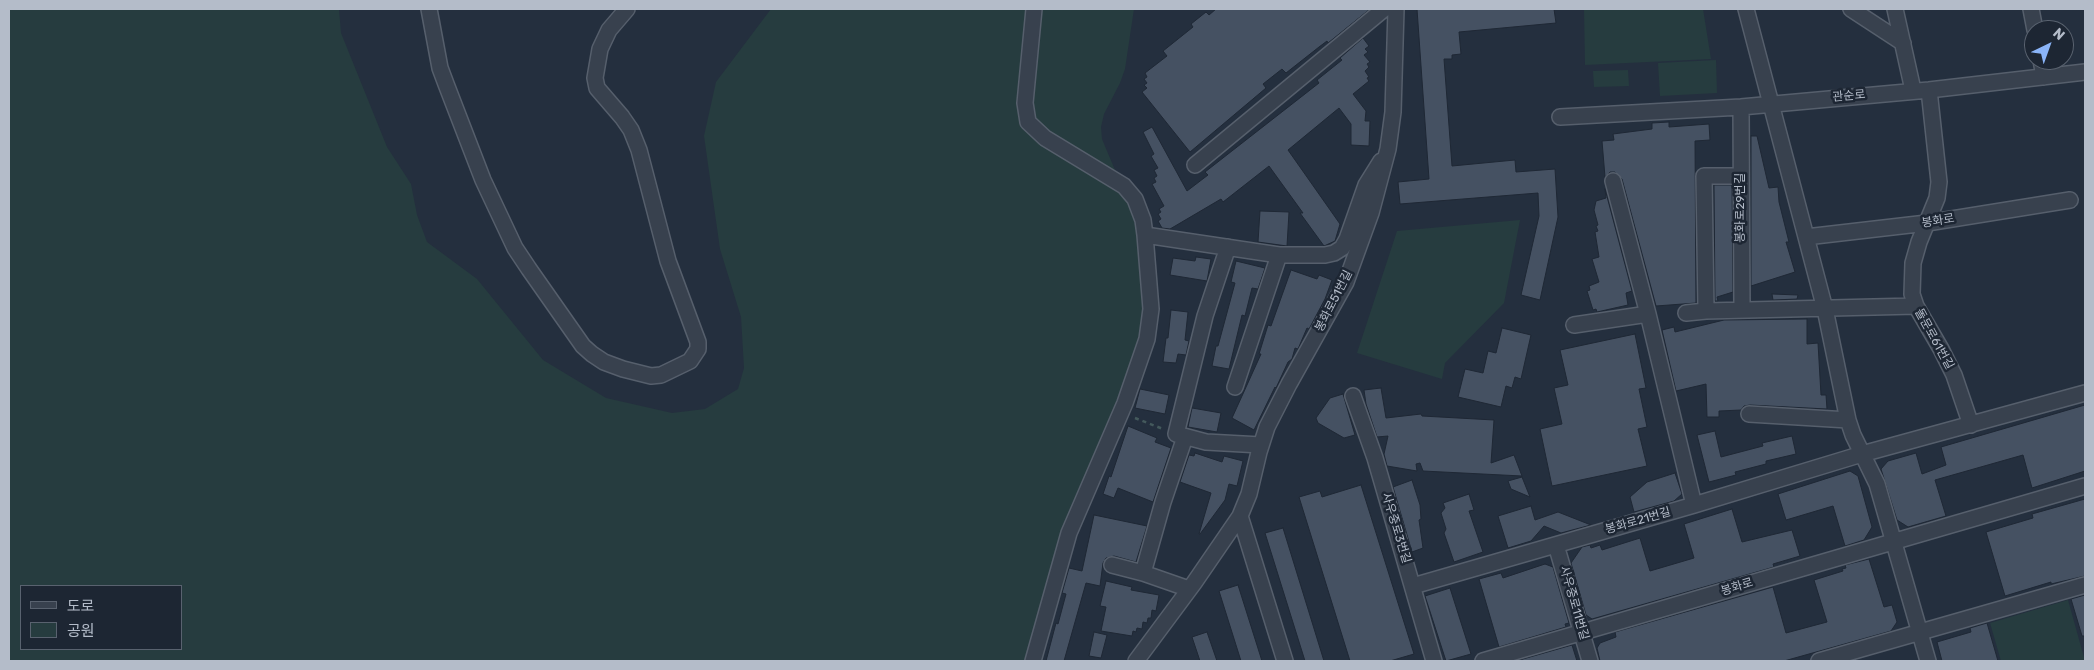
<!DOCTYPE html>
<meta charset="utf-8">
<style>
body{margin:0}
#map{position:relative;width:2094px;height:670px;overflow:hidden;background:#242f3e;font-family:Rubik,"Noto Sans KR",sans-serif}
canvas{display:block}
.frame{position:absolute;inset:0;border:10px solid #b4bcc9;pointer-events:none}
.legend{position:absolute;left:20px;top:585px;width:162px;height:65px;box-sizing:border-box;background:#1d2633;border:1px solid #59626f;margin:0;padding:6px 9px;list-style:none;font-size:15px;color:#b4bcc9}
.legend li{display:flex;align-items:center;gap:10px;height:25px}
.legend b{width:25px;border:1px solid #59626f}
.north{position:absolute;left:2024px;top:20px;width:50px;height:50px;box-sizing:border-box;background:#1d2633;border:1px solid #59626f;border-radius:50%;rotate:42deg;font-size:14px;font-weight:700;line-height:20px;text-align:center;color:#b4bcc9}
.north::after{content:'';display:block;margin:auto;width:18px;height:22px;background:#8ab4f8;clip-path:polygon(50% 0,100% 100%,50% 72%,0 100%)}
</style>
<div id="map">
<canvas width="2094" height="670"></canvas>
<div class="frame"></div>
<ul class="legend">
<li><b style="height:6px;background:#38414e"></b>도로</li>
<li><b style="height:14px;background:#263c3f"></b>공원</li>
</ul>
<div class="north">N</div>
</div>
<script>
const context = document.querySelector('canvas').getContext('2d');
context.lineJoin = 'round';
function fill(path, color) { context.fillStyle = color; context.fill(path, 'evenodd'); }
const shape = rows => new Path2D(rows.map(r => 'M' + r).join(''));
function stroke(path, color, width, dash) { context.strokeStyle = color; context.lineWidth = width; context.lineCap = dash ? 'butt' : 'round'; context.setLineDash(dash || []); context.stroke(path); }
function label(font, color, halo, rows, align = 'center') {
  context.font = font + ' Rubik,"Noto Sans KR",sans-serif'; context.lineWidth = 5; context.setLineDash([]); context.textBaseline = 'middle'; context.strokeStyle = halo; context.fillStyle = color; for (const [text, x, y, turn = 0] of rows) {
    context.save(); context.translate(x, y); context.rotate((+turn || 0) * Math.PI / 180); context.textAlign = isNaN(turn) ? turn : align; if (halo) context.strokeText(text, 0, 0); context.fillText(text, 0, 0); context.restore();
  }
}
fill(shape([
 [9,9,339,9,341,33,387,147,411,184,417,215,427,242,477,279,543,360,606,398,672,413,705,409,738,389,744,368,741,317,720,249,704,136,716,82,771,9,1134,9,1125,69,1120,83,1104,114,1101,127,1102,139,1107,151,1136,220,1147,292,1141,342,1028,661,9,661],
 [21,586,181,586,181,649,21,649],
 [1584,9,1703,9,1711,59,1585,65],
 [1716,60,1717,93,1660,96,1658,63],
 [1628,70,1629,86,1594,87,1593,71],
 [1520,220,1504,303,1445,363,1442,379,1357,353,1397,231],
 [2068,600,2085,661,2001,661,1990,623]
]), '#263c3f');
const building = shape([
 [1216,9,1370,9,1328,43,1327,41,1319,47,1286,73,1282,69,1263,84,1266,88,1190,152,1142,92,1147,88,1144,85,1147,83,1144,79,1147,77,1145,73,1167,56,1163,51,1193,27,1191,24,1206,12,1209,15,1216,9],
 [1417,9,1554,9,1556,23,1459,32,1461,54,1452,55,1452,59,1444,59,1452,166,1515,160,1516,172,1555,169,1558,217,1540,300,1521,295,1539,216,1538,193,1400,204,1398,182,1429,179,1417,9],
 [1363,38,1369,46,1365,49,1368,52,1364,55,1370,62,1367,64,1369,67,1365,71,1369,77,1367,78,1369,81,1353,94,1366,111,1365,121,1370,121,1369,146,1351,145,1351,124,1339,108,1288,150,1340,224,1335,241,1324,246,1300,213,1303,213,1269,166,1223,202,1221,199,1170,229,1162,228,1158,221,1161,219,1158,214,1161,212,1159,209,1164,206,1152,184,1156,182,1154,178,1157,176,1154,170,1158,168,1151,156,1154,154,1143,132,1152,127,1187,191,1208,175,1205,172,1319,83,1317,80,1342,60,1340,58,1363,38],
 [1669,122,1669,127,1709,124,1710,140,1695,141,1696,303,1656,306,1622,179,1615,172,1610,172,1605,177,1602,141,1614,140,1613,134,1652,129,1652,123,1669,122],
 [1751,136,1757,136,1769,188,1778,187,1779,202,1789,242,1786,242,1795,272,1751,286,1751,136],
 [1714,185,1732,185,1733,292,1717,297,1718,301,1715,301,1714,185],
 [1605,189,1632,291,1626,293,1628,305,1597,312,1596,309,1593,310,1587,291,1590,290,1589,286,1599,282,1592,259,1599,257,1595,232,1598,231,1596,226,1598,225,1594,210,1596,201,1606,198,1605,189],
 [1260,211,1289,212,1287,246,1258,242,1260,211],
 [1196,257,1211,259,1207,281,1170,275,1173,258,1195,261,1196,257],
 [1236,261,1265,268,1258,289,1252,288,1245,316,1242,315,1229,369,1212,366,1216,346,1218,346,1235,283,1231,282,1236,261],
 [1291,270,1317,279,1319,275,1332,280,1325,299,1309,329,1307,328,1298,349,1295,348,1292,359,1288,362,1276,388,1275,387,1254,430,1232,418,1261,354,1259,354,1268,325,1271,326,1291,270],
 [1772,294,1798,295,1797,299,1773,300,1772,294],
 [1171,310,1188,312,1185,340,1189,341,1186,355,1178,354,1176,363,1163,362,1166,338,1168,338,1171,310],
 [1807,319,1807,344,1818,343,1821,395,1826,395,1827,409,1750,405,1744,406,1741,410,1719,411,1719,417,1707,417,1706,384,1676,391,1662,330,1674,327,1675,332,1724,320,1807,319],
 [1502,328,1531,335,1521,379,1515,377,1512,388,1506,386,1501,407,1458,397,1465,369,1483,373,1488,351,1496,353,1502,328],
 [1635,334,1646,388,1639,389,1647,427,1638,429,1647,466,1552,486,1540,429,1562,424,1554,388,1568,385,1560,350,1635,334],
 [1381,388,1386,418,1421,414,1422,416,1494,420,1491,463,1514,455,1522,476,1423,471,1420,463,1416,464,1417,471,1387,466,1384,454,1388,436,1377,437,1366,404,1364,390,1381,388],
 [1140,389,1169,395,1165,414,1135,408,1140,389],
 [1343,394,1355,435,1344,438,1318,423,1316,418,1330,398,1343,394],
 [2085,405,2085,471,2032,488,2023,455,1935,480,1946,516,1908,527,1897,520,1881,469,1888,461,1916,453,1922,474,1946,465,1941,447,2085,405],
 [1192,408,1221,413,1217,432,1188,427,1192,408],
 [1128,426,1157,438,1155,442,1171,448,1153,502,1118,488,1114,498,1103,494,1109,476,1111,477,1128,426],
 [1715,431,1721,457,1763,446,1762,443,1792,436,1796,454,1766,461,1766,464,1735,472,1736,475,1709,482,1697,435,1715,431],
 [1195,453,1222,462,1224,456,1243,461,1237,486,1229,484,1225,500,1200,534,1199,534,1211,493,1180,482,1189,455,1194,456,1195,453],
 [1850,471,1858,476,1872,527,1864,540,1845,546,1833,506,1786,520,1778,494,1850,471],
 [1675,473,1682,494,1674,501,1634,512,1630,497,1647,482,1675,473],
 [1522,477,1530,497,1511,489,1508,481,1522,477],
 [1412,480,1420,505,1421,519,1419,520,1423,548,1412,552,1393,487,1412,480],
 [1361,485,1414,654,1390,661,1350,661,1299,497,1320,491,1322,497,1361,485],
 [1469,494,1474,510,1469,511,1483,552,1454,562,1444,533,1446,529,1441,513,1445,508,1443,503,1469,494],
 [2085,499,2085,576,2051,584,2051,582,2005,596,1986,532,2033,518,2032,514,2085,499],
 [1531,506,1535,520,1558,512,1591,525,1561,533,1544,526,1531,541,1508,548,1498,516,1531,506],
 [1732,509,1742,542,1792,530,1800,556,1773,564,1774,567,1592,619,1586,615,1571,563,1582,547,1590,545,1591,548,1600,545,1602,550,1640,538,1650,571,1694,558,1684,524,1732,509],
 [1094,515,1147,526,1136,562,1114,556,1106,558,1103,563,1100,586,1086,583,1064,661,1046,661,1056,623,1058,624,1066,594,1062,593,1069,568,1082,571,1094,515],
 [1283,528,1324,661,1305,661,1265,533,1283,528],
 [1869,559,1884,607,1892,605,1897,622,1891,631,1784,661,1600,661,1597,648,1600,643,1616,637,1615,632,1773,587,1786,633,1827,622,1814,580,1843,571,1842,569,1846,568,1845,565,1869,559],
 [1545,564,1553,567,1569,623,1565,624,1566,627,1499,647,1479,579,1501,573,1503,578,1545,564],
 [1106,581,1132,587,1131,590,1159,595,1156,611,1152,610,1151,618,1148,618,1147,623,1143,622,1142,629,1137,628,1136,632,1133,631,1132,636,1101,631,1106,607,1100,606,1106,581],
 [1238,585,1262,661,1241,661,1219,591,1238,585],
 [1450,588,1471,654,1446,661,1425,596,1450,588],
 [2085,595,2085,636,2082,636,2071,599,2085,595],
 [1987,623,1998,661,1942,661,1937,642,1971,632,1970,628,1987,623],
 [1094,632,1107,635,1101,658,1089,656,1094,632],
 [1207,632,1217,661,1200,661,1192,637,1207,632],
 [1572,645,1577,661,1516,661,1572,645]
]);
fill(building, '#455162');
stroke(building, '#1f2835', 1);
const minor = shape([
 [429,9,440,68,446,84,483,180,515,248,529,269,583,346,592,354,604,362,623,369,651,376,661,375,690,361,698,349,698,342,668,261,639,150,631,130,622,117,597,88,595,78,600,49,609,30,627,9],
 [1746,9,1825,309,1848,420,1853,435,1877,484,1928,661],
 [1851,9,1903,43],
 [1895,9,1913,90],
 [2031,9,2035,30],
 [2041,60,2044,77],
 [1929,90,1939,182,1937,198,1919,242,1913,263,1912,294,1916,306,1941,349,1954,375,1971,425],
 [1741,107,1742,310],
 [1560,117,1741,107,1929,90,2085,72],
 [1195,165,1384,9],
 [1613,181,1648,314,1694,505],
 [1145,235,1279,255,1325,255,1334,253,1342,248,1347,239,1366,185,1381,161],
 [1806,237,1927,223,2070,200],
 [1228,247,1205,316,1176,434,1206,442,1261,445],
 [1706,311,1704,176,1741,176],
 [1686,313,1706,311,1916,306],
 [1574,325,1648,314],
 [1235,387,1279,255],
 [1353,396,1375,458,1434,661],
 [1749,414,1848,420],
 [1240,516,1285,661],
 [1556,545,1590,661],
 [1112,565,1143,573,1189,589],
 [1143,573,1163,502,1185,437],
 [1413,586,1694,505,1862,454,2085,393],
 [1033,661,1069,533,1125,403,1147,339,1151,309,1145,235,1143,220,1135,199,1124,186,1045,138,1028,122,1025,103,1034,9],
 [1136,661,1194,583,1240,516,1249,494,1259,452,1267,427,1289,384,1346,282,1371,213,1388,149,1393,112,1396,9],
 [1483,661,2085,486],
 [1819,661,2085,585]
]);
stroke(minor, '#565f6c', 18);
stroke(shape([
 [1135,418,1163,429]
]), '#44595c', 2.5, [4, 4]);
stroke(minor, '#38414e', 15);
label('12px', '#b4bcc9', '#1d2633', [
 ["관순로",1849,96,-5],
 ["봉화로29번길",1741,208,-90],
 ["봉화로",1938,221,-9],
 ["봉화로51번길",1334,301,-63],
 ["돌문로61번길",1934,339,61],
 ["봉화로21번길",1638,521,-16],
 ["사우중로3번길",1396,528,73],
 ["봉화로",1737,587,-17],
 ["사우중로11번길",1574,603,74]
]);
</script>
